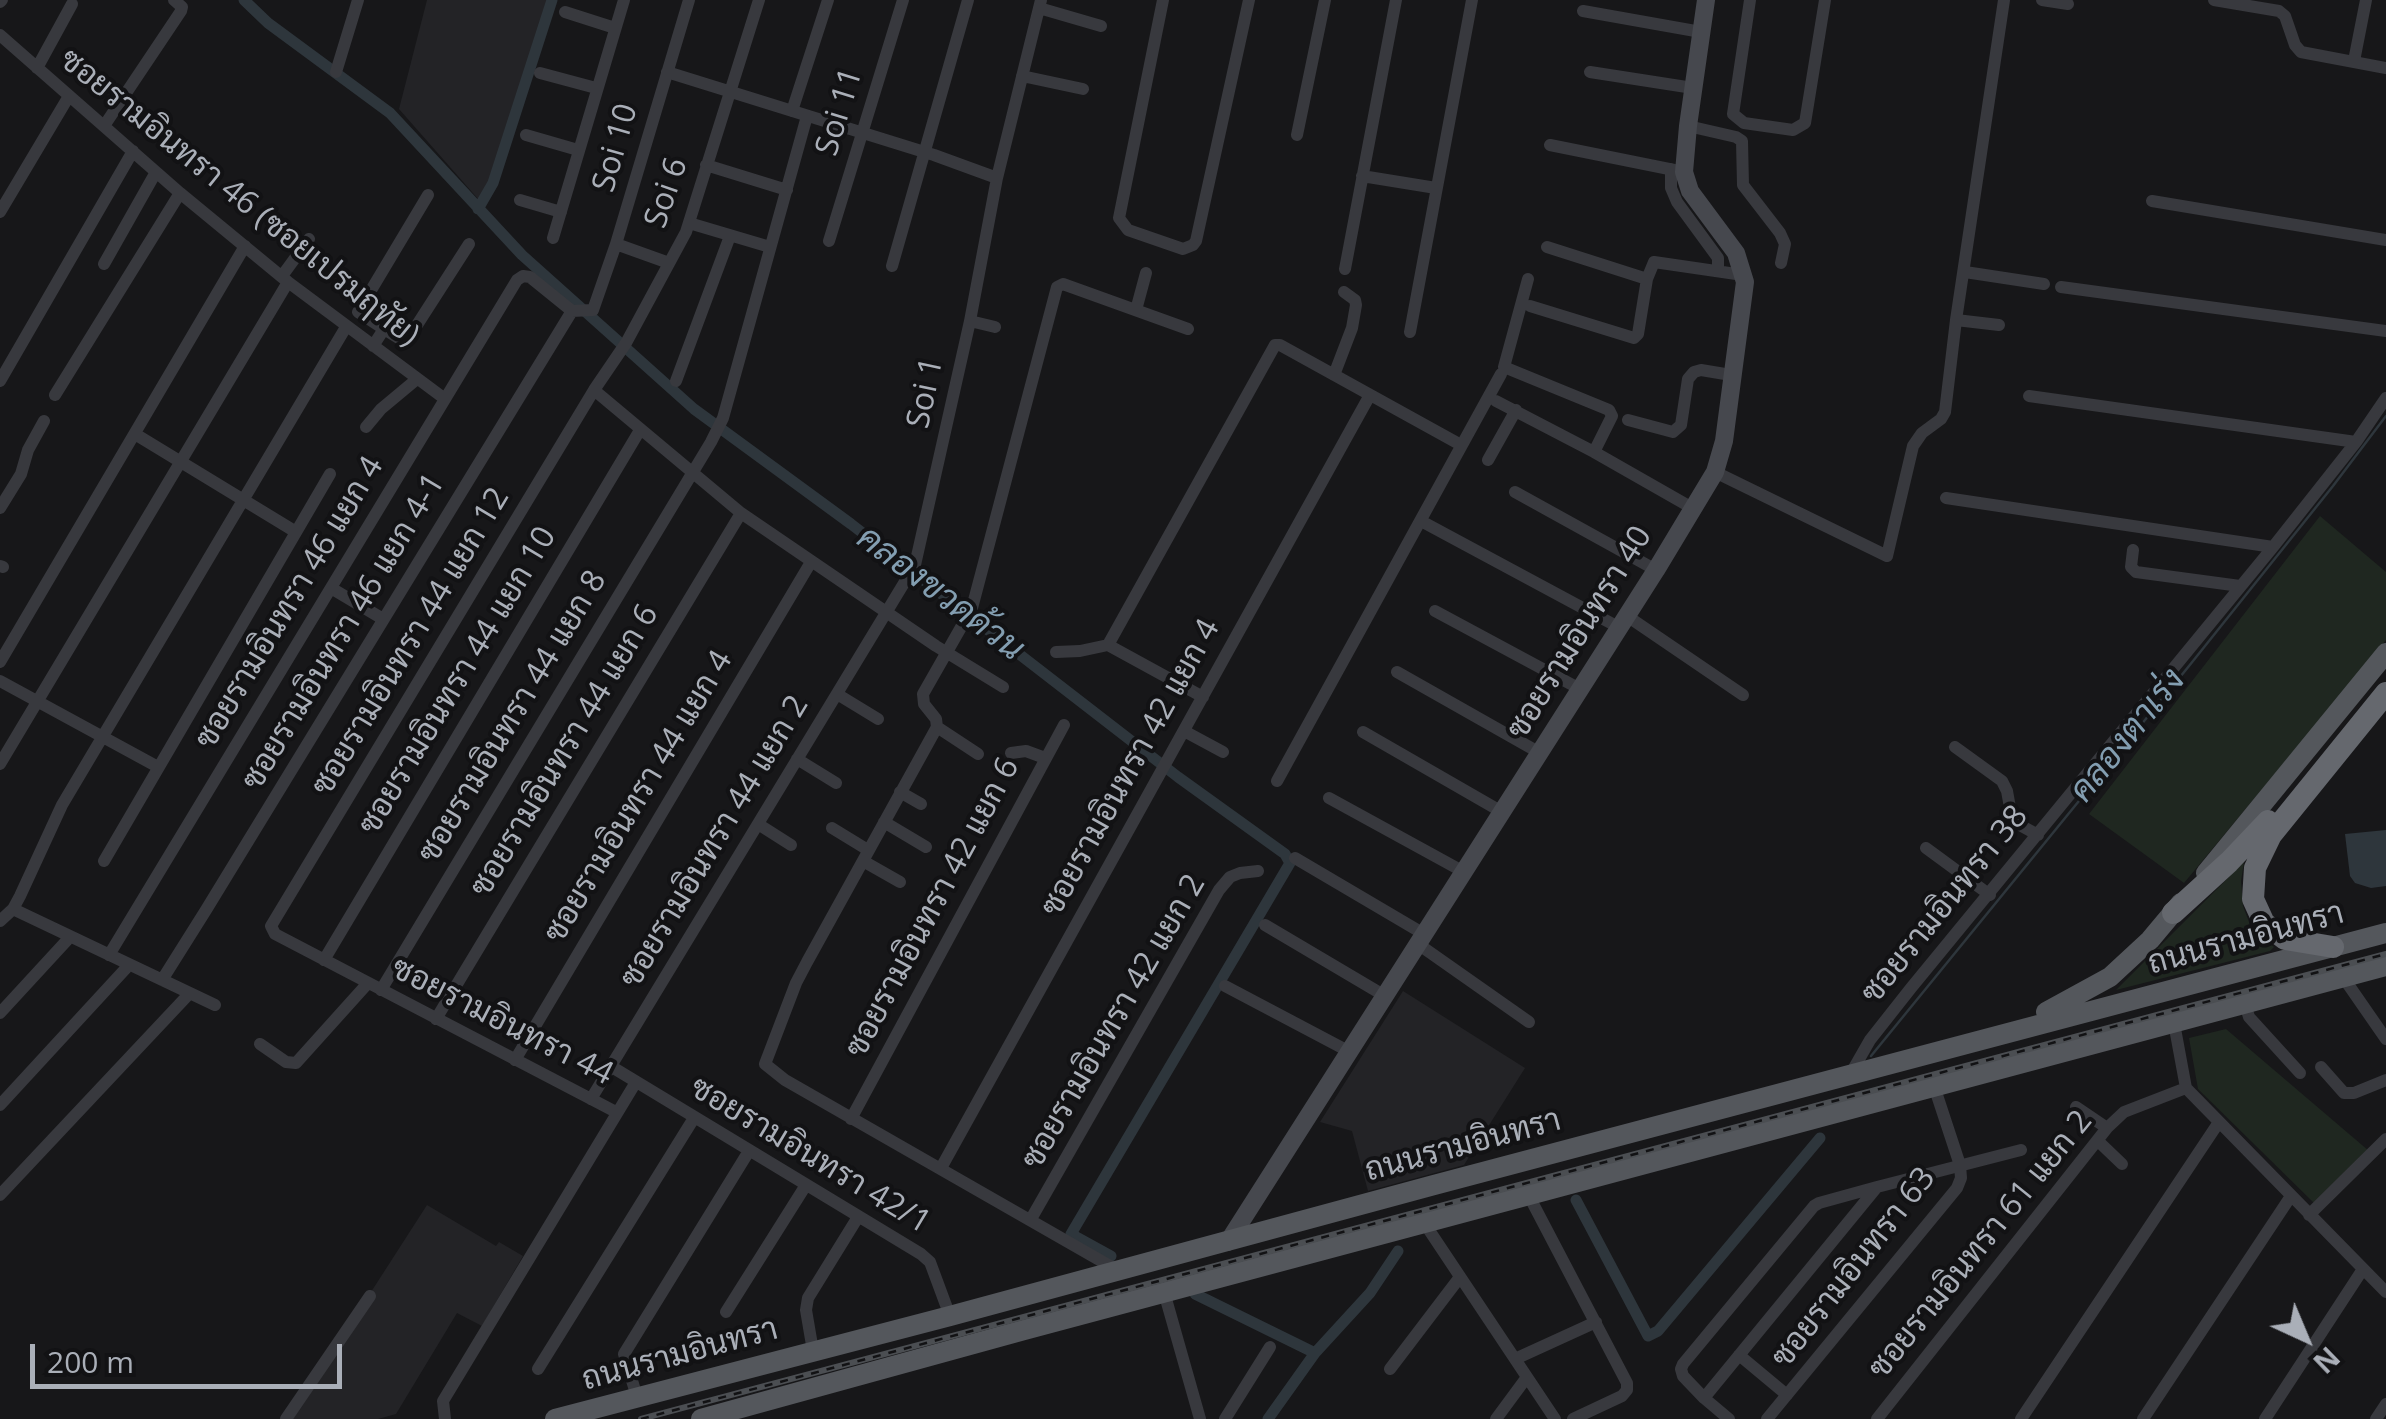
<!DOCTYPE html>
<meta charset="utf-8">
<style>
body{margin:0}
#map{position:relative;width:2386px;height:1419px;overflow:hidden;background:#171719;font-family:"Open Sans",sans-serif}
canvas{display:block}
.north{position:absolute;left:2256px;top:1289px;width:100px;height:100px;-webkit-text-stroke:8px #121214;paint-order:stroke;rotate:136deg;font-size:28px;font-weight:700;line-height:40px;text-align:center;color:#aaafb8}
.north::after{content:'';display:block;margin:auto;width:35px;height:45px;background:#aaafb8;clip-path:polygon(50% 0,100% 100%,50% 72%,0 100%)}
.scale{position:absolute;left:30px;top:1344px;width:312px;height:45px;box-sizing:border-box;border:5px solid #aaafb8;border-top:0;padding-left:12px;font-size:30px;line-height:35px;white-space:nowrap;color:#aaafb8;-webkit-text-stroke:8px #121214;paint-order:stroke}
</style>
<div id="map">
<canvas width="2386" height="1419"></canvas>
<div class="north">N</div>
<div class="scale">200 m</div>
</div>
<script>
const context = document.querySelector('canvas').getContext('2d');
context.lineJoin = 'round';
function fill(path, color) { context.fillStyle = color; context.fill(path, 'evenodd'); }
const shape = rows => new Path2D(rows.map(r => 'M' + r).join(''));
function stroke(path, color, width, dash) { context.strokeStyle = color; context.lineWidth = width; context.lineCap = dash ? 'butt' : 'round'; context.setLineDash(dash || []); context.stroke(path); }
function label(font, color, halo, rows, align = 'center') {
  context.font = font + ' "Open Sans",Sarabun,sans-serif'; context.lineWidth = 8; context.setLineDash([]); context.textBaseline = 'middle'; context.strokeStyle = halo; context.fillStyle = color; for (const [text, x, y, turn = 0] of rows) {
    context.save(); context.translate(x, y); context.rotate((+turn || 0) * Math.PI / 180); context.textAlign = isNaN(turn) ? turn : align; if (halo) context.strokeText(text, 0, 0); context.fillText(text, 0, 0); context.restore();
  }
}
fill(shape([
 [427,0,549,0,492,176,479,200,399,109],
 [1403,991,1525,1068,1464,1165,1368,1191,1352,1131,1320,1122],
 [427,1205,496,1246,499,1242,523,1256,482,1326,457,1313,396,1414,378,1419,282,1419,371,1292]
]), '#232326');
fill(shape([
 [2320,516,2386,572,2386,640,2184,883,2089,814],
 [2244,862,2241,881,2243,906,2249,922,2261,936,2274,947,2270,951,2116,990],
 [2226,1029,2369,1151,2315,1204,2198,1089,2189,1038]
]), '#1f2720');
fill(shape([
 [2386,830,2386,886,2371,888,2355,883,2350,876,2345,834]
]), '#2e363c');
stroke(shape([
 [1871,1056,2189,666,2333,486,2386,416]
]), '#2e363c', 2.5);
stroke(shape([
 [244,0,268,23,390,113,522,255,694,409,851,524,1178,777,1285,854,1290,863,1071,1234,1111,1256],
 [478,209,493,183,552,0],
 [1576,1200,1648,1336,1658,1331,1820,1138],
 [1195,1294,1315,1353],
 [1268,1419,1315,1353,1370,1293,1398,1251]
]), '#2e363c', 11);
stroke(shape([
 [1163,0,1119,218,1128,230,1183,249,1193,245,1196,241,1249,0],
 [1750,0,1733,114,1744,123,1793,130,1805,123,1825,0],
 [2042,0,2068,4],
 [2214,0,2279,11,2285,16,2295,45,2301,52,2386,68],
 [0,2,2,0],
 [1039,8,1101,26],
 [1583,11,1701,32],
 [565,12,615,28],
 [0,35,180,193,288,282,445,399],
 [2354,61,2366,0],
 [37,68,72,4],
 [336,72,358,0],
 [667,72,934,155,997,178],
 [1590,72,1693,88],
 [540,73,596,88],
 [1022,76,1083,89],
 [792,111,828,0],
 [104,126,181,11,182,7,174,0],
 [1688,126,1736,137,1742,141,1743,185,1780,233,1785,244,1781,263],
 [526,135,578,150],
 [1297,135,1325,0],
 [1550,145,1684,172],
 [706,165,787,190],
 [1671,169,1671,188,1677,202,1718,258,1718,271],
 [1362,176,1436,188],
 [520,200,561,212],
 [2152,201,2386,240],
 [0,212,69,96],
 [689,223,770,247],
 [553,238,624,0],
 [829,241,903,0],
 [616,244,669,263],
 [1547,247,1647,279],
 [104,264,156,172],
 [892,266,968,0],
 [1345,269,1396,0],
 [1965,272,2044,284],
 [282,276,309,239],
 [1528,279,1504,367,1609,410,1612,416,1594,452],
 [2061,287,2386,331],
 [1530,306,1634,338,1638,334,1647,279,1654,262,1743,275],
 [1136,310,1146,273],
 [1956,320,1999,325],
 [970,321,995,327],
 [384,329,358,312,428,195],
 [1410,332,1472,0],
 [373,346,384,329,400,339,408,339,469,244],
 [1334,375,1352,328,1356,305,1355,300,1344,292],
 [0,381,133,151],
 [676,381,730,236],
 [594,390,741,513,936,646,1003,687],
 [55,395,180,193],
 [2029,396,2356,442],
 [1496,401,1594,452,1694,509],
 [1628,420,1673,432,1681,425,1688,379,1694,372,1701,370,1731,375],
 [366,427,381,409,417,379],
 [135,434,296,532],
 [1488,460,1516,410],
 [1715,472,1887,556,1913,446,1922,433,1941,419,1945,412,1956,320,2004,0],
 [1515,492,1656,570],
 [1946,498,2273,547],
 [0,508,21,474,28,450,44,421],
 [1421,521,1620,628],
 [2133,550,2131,567,2136,572,2240,586],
 [0,566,3,567],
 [331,588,383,619],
 [1435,611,1580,689],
 [1627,616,1743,695],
 [1108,645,1275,345,1280,345,1461,445],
 [1056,652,1080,651,1108,645,1203,697],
 [0,662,245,246],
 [1397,672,1540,753],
 [0,681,158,767],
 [837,694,878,719],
 [937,727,978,754],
 [1184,731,1223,752],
 [1363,732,1502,812],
 [1955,747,2002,781,2007,791,2011,813,2018,824,2038,835],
 [1011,753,1026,751,1045,758],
 [797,759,836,783],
 [0,764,288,282],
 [1277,781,1501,374],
 [900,792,921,804],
 [1329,798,1464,872],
 [884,822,926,847],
 [758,824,791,845],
 [832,828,868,850],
 [1926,848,1990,895],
 [1295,858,1424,934],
 [104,861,330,474],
 [863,861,900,882],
 [13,909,215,1005],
 [0,921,13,909,20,896,62,805,346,327],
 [1265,925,1385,996],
 [1418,944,1529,1022],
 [109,955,517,280,523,276,530,277,572,311,593,310,616,244,689,0],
 [324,960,640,430],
 [2343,977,2386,1039],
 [162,980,206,910,572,311],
 [1225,986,1350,1052],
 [381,990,711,442,723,418,807,116],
 [2245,1004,2249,1017,2300,1073],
 [0,1013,70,937],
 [436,1019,741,513],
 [2174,1023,2186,1088,2386,1292],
 [260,1044,286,1062,296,1063,368,983],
 [515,1060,811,562],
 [612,1067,921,1254,930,1262,950,1316],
 [2321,1067,2344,1093,2354,1093,2386,1080],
 [1850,1075,1870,1040,1911,988,2273,547,2356,442,2386,398],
 [591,1099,915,565,970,321,997,178,1041,0],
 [0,1105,129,965],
 [2076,1107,2107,1128],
 [616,1112,275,934,271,926,594,390,626,343,686,232,759,0],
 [851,1119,1064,725],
 [2098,1141,2122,1164],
 [941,1168,1370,395],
 [0,1195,189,994],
 [1529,1196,1627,1383,1627,1390,1622,1396,1573,1419],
 [2309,1215,2386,1139],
 [1031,1219,1219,890,1230,877,1240,873,1258,871],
 [1425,1224,1555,1419],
 [1117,1270,785,1080,765,1064,796,983,807,962,937,727,936,719,924,704,923,694,972,608,1057,287,1063,284,1188,329],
 [1164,1292,1200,1419],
 [726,1312,806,1185],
 [813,1351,806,1310,808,1298,858,1217],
 [1739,1355,1787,1395],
 [1515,1359,1596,1322],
 [538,1369,694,1118],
 [1390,1369,1460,1277],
 [637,1397,624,1354,749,1151],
 [1704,1398,1877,1187,2021,1150],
 [286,1419,370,1296],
 [445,1419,443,1401,636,1082],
 [1225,1419,1270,1347],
 [1496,1419,1527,1377],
 [1729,1419,1704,1398,1683,1376,1681,1369,1683,1364,1814,1206,1819,1203,1877,1187],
 [1767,1419,1957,1188,1961,1178,1960,1165,1934,1086],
 [1877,1419,2107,1128,2124,1112,2186,1088],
 [2021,1419,2219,1122],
 [2143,1419,2291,1196],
 [2265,1419,2363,1269],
 [2376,1419,2386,1404]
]), '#38393e', 12);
stroke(shape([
 [1228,1242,1656,570,1715,472,1724,441,1745,282,1736,253,1690,191,1684,172,1688,126,1706,0]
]), '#46484e', 18);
stroke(shape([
 [2206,873,2386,653],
 [2046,1012,2110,977,2150,940,2181,903],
 [555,1419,950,1316,1434,1185,2386,933],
 [701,1419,1024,1330,2386,966]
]), '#54575c', 20);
stroke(shape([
 [2173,913,2229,862,2268,821],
 [2333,947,2285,939,2264,923,2253,899,2255,868,2271,835,2386,693]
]), '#65686e', 22);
const rail = shape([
 [641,1419,2386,954]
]);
stroke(rail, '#4b4e52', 6);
stroke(rail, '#121214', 2.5, [8]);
label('32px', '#aaafb8', '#121214', [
 ["Soi 11",840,112,-73],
 ["Soi 10",616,148,-74],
 ["Soi 6",667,193,-71],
 ["ซอยรามอินทรา 46 (ซอยเปรมฤทัย)",239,198,39],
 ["Soi 1",926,393,-78],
 ["ซอยรามอินทรา 46 แยก 4",290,603,-59],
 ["ซอยรามอินทรา 46 แยก 4-1",344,632,-59],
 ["ซอยรามอินทรา 40",1580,633,-58],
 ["ซอยรามอินทรา 44 แยก 12",411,642,-59],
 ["ซอยรามอินทรา 44 แยก 10",458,681,-59],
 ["ซอยรามอินทรา 44 แยก 8",513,717,-59],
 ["ซอยรามอินทรา 44 แยก 6",565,751,-59],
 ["ซอยรามอินทรา 42 แยก 4",1131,768,-61],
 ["ซอยรามอินทรา 44 แยก 4",639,797,-59],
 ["ซอยรามอินทรา 44 แยก 2",715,842,-59],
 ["ซอยรามอินทรา 38",1945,905,-51],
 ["ซอยรามอินทรา 42 แยก 6",933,908,-62],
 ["ถนนรามอินทรา",2246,939,-15],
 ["ซอยรามอินทรา 44",502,1022,27],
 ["ซอยรามอินทรา 42 แยก 2",1114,1022,-60],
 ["ถนนรามอินทรา",1463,1146,-15],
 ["ซอยรามอินทรา 42/1",810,1156,31],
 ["ซอยรามอินทรา 61 แยก 2",1981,1245,-51],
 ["ซอยรามอินทรา 63",1854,1268,-52],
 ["ถนนรามอินทรา",680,1355,-15]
]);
label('italic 35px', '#839eb1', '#121214', [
 ["คลองขวดด้วน",940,594,37],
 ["คลองตาเร่ง",2128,736,-51]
]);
</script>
